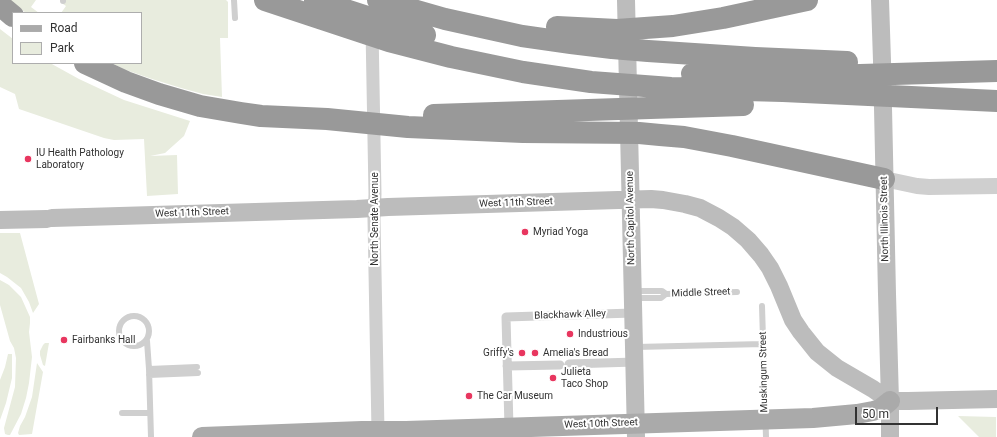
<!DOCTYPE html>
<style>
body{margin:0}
#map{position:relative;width:997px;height:437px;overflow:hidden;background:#fff;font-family:Roboto,sans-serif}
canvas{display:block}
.legend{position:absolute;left:12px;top:12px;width:130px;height:52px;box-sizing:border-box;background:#fff;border:1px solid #adadad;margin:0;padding:5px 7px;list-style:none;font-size:12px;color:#323232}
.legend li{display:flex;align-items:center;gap:8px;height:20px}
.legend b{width:20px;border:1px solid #adadad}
.scale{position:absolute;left:855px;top:407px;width:83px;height:18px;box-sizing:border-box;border:2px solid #323232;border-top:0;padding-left:5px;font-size:12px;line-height:14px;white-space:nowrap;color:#323232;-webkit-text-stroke:3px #fff;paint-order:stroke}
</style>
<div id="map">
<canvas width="997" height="437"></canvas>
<ul class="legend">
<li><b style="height:5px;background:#aaa"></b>Road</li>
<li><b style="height:11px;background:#e8ecde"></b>Park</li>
</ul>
<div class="scale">50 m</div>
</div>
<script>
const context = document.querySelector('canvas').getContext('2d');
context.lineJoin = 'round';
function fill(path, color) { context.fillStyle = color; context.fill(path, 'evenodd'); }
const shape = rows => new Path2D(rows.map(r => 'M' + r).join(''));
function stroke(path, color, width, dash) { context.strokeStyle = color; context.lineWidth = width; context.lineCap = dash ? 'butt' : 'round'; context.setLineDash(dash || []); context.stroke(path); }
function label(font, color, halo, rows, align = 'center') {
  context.font = font + ' Roboto,sans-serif'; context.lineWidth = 4; context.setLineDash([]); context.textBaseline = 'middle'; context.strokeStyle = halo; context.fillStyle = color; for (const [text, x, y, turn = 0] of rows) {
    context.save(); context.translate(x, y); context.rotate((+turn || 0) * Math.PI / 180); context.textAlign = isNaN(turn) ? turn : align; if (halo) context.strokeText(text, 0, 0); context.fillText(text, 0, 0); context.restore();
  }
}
fill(shape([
 [9,0,36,0,31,7,39,13,26,13],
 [66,0,226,0,228,2,228,38,220,38,222,97,203,94,181,88,152,79,126,70,111,63,141,63,141,13,61,13,66,6,63,4],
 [0,29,13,39,13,63,50,63,79,79,124,100,190,121,184,136,165,153,150,156,177,155,178,194,147,196,144,139,114,140,104,138,19,109,15,94,0,87],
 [0,233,20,233,39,304,33,313,29,302,21,288,7,277,0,273],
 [0,280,9,285,21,297,30,317,30,323,29,332,32,357,29,383,26,398,21,414,10,435,8,435,5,434,4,428,15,387,16,358,14,348,10,341,0,305],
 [45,343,49,343,45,366,43,365,40,355,40,351,43,345],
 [8,354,12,354,12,378,6,403,0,420,0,380,5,367],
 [37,363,43,372,32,434,19,435,18,433,20,426,25,417,32,397],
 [958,416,996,417,996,437,979,437]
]), '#e8ecde');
stroke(shape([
 [234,0,235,18],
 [63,1,63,0],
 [634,291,662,291,666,294,737,292],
 [635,298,661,298,666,294],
 [762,306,766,437],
 '119 331a15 15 0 1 1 30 0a15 15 0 1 1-30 0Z',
 [147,341,149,369,151,437],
 [636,347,763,344],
 [149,369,197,367],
 [149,375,198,373],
 [122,413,150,413]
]), '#cfcfcf', 6);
stroke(shape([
 [569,364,635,362],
 [507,366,560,365],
 [509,427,506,317,633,313]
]), '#cfcfcf', 9);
stroke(shape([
 [372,29,375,194,374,219,378,431]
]), '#cfcfcf', 13);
stroke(shape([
 [884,179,917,186,929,187,997,186]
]), '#cfcfcf', 16);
stroke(shape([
 [626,0,634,347,636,437],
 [880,0,882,61,887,294,890,401,890,437],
 [52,218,357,209,388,207,651,199,663,200,685,204,700,208,719,218,733,227,748,240,761,255,770,268,779,286,793,320,801,332,817,352,837,368,873,389,890,401],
 [0,220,47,219],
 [890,401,908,401,997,399]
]), '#bcbcbc', 18);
stroke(shape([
 [202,437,362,431,406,431,813,418,857,414,873,411,880,409,890,401]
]), '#aaa', 20);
stroke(shape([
 [265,0,389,41,451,57,523,72,591,82,671,88,783,91,997,101],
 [315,0,392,25,425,35],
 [378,0,445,19,522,36,571,43,612,48,648,51,755,58,847,62],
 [0,5,13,16],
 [557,27,617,30,673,26,723,18,807,0],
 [85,63,126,82,159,94,200,106,241,113,261,116,327,119,408,127,523,132,639,133,660,135,684,137,732,146,884,179],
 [692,74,826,76,997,71],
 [434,115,743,105]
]), '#999', 22);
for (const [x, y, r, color] of [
 [28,159,4,"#e8365f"],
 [525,232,4,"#e8365f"],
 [570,334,4,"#e8365f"],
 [64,340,4,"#e8365f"],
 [522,353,4,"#e8365f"],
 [535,353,4,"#e8365f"],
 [553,378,4,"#e8365f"],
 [469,396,4,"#e8365f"]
]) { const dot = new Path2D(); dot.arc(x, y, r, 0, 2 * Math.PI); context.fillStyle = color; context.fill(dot); stroke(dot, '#fff', 1.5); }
label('10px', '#323232', '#fff', [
 ["IU Health Pathology",36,153],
 ["Laboratory",36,165],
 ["Myriad Yoga",533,232],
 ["Industrious",578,334],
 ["Fairbanks Hall",72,340],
 ["Griffy's",514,353,"right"],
 ["Amelia's Bread",543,353],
 ["Julieta",561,372],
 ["Taco Shop",561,384],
 ["The Car Museum",477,396]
], 'left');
label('10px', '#323232', '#fff', [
 ["West 11th Street",516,203,-2],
 ["West 11th Street",192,213,-2],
 ["North Capitol Avenue",631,218,-91],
 ["North Senate Avenue",375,219,-90],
 ["North Illinois Street",885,219,-91],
 ["Middle Street",701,293,-2],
 ["Blackhawk Alley",570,315,-2],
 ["Muskingum Street",764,372,-91],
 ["West 10th Street",601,424,-2]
]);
</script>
